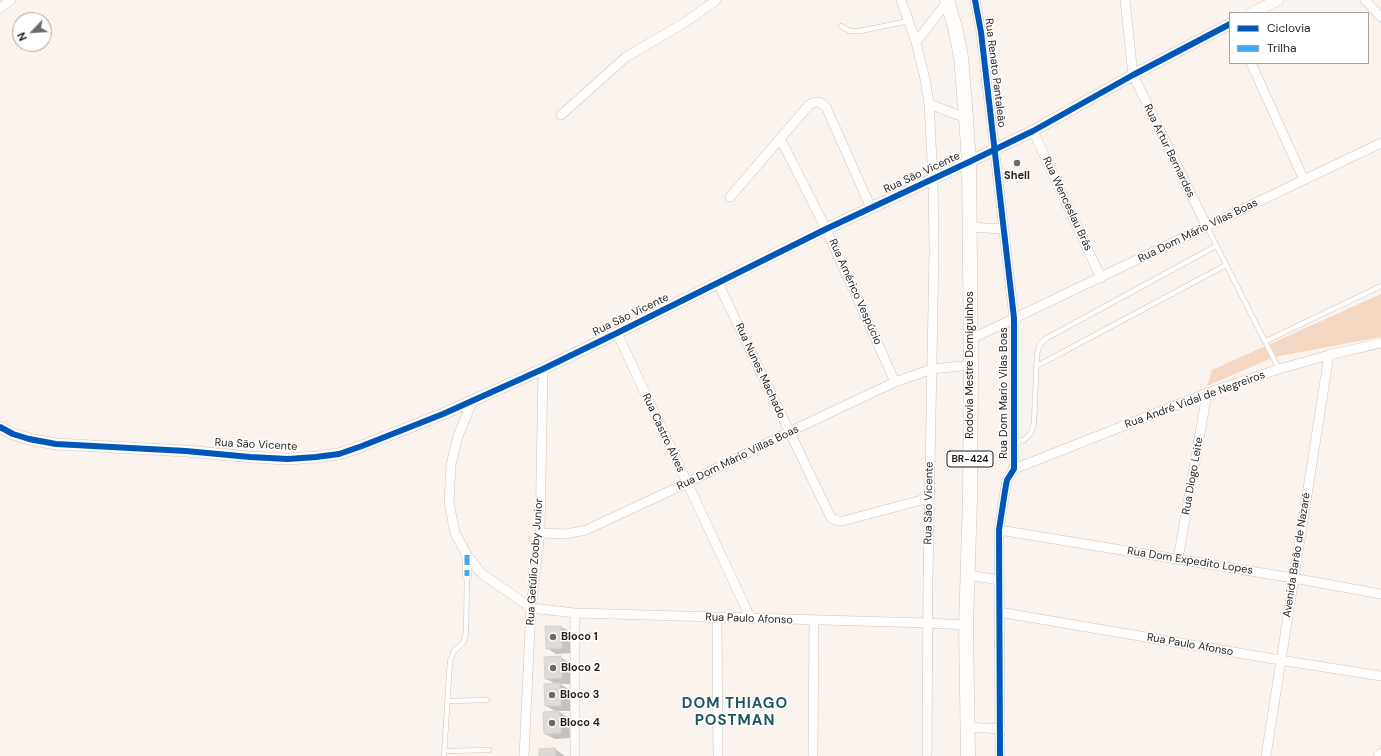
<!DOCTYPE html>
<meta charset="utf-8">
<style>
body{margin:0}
#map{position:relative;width:1381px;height:756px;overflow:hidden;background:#faf3ee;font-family:"DM Sans",sans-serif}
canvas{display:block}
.legend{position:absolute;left:1229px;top:12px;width:140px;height:52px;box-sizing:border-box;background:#fff;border:1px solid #a7a5a4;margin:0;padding:5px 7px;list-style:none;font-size:12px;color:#231f1c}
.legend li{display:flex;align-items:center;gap:8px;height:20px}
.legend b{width:20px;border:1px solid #a7a5a4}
.north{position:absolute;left:12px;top:12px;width:40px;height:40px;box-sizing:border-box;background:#fff;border:1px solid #a7a5a4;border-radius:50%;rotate:245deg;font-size:11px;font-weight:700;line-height:16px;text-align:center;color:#231f1c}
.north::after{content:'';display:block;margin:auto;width:14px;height:18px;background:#6e6966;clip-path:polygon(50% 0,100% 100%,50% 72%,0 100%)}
</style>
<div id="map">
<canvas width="1381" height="756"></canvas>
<ul class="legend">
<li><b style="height:5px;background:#0057b8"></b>Ciclovia</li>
<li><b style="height:5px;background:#3fa9f5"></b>Trilha</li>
</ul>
<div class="north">N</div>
</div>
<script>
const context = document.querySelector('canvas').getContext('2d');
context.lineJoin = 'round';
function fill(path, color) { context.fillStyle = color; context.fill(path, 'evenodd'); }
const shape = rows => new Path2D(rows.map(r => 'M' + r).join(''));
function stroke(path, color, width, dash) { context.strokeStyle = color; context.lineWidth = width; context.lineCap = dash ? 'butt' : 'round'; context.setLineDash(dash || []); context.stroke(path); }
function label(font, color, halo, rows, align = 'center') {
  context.font = font + ' "DM Sans",sans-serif'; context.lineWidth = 3; context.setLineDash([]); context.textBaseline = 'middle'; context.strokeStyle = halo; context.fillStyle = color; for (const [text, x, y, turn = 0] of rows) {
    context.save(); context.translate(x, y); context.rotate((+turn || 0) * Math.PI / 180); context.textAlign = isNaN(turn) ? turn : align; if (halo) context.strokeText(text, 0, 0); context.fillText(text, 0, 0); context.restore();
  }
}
fill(shape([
 [1381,294,1381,337,1274,357,1207,386,1212,370]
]), '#f3d9c4');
fill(shape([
 [546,627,561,627,571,632,572,653,556,654,547,648],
 [560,657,570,663,571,684,560,684,570,690,571,711,558,711,569,718,570,738,555,739,545,734,557,712,546,706,556,684,546,679],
 [555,749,565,756,540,756]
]), '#0003');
const building = shape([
 [545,626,561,626,562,648,546,649,545,626],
 [561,656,562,678,545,679,544,657,561,656],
 [560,683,561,706,545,706,544,684,560,683],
 [559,711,561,733,544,734,543,712,559,711],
 [555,748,556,756,539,756,539,749,555,748]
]);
fill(building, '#dfdad6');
stroke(building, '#d6d1cd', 1);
const service = shape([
 [841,26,850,31,860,31,909,21],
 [1207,227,1279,369],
 [1266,341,1381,286],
 [1037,366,1226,265],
 [1015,443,1024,440,1031,433,1034,423,1037,354,1040,344,1047,338,1216,246],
 [447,701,487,700],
 [445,751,489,750],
 [444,756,450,661,454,651,463,643,466,633,467,576]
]);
const minor = shape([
 [901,0,916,42,925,79,929,104,933,179,934,250,928,578,927,756],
 [975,0,981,32,1014,318,1014,469,1007,480,1005,491,999,530,1000,756],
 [1125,0,1133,75,1207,227],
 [1365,0,1381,17],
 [0,8,11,0],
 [916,42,948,1],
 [1251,63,1304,180],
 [929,104,966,118],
 [561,115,626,57,684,23,701,11,716,0],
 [1033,131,1101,278],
 [780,138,826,229,895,382],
 [730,197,809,105,815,102,819,102,826,107,871,208],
 [969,227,1003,229],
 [718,283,831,518,838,521,843,521,929,498],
 [617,333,751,619],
 [971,339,1381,143],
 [473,400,458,436,451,465,449,503,455,533,467,555,481,573,531,608,575,613,928,623,966,625],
 [1014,469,1207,393,1279,369,1329,355,1381,343],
 [999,530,1293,578,1381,594],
 [540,533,566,534,586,530,687,483,789,432,895,382,932,369,971,365],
 [467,555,467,576],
 [1178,559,1207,393],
 [968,575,999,580],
 [999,612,1280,660,1381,676],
 [575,613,575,756],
 [717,618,718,756],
 [967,727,1001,729],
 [524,756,531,608,540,533,543,369],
 [813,756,814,621],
 [1266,756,1329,355],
 [1378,756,1381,753]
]);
const tertiary = shape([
 [1252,13,1278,0],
 [0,427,13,434,29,439,56,444,186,451,250,457,288,459,316,457,339,454,362,446,443,414,543,369,617,333,826,229,969,162,1033,131,1133,75,1230,24]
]);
const primary = shape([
 [947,0,955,27,961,57,966,118,969,162,971,365,970,498,966,625,968,756]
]);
stroke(service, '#cbc6c2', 5.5);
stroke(minor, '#cbc6c2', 10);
stroke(tertiary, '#cbc6c2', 12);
stroke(primary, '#cbc6c2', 15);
stroke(service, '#fefdfc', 4.5);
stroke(minor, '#fefdfc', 9);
stroke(tertiary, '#fefdfc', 11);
stroke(primary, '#fefdfc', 14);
stroke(shape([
 [467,555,467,576]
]), '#3fa9f5', 5, [10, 5]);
stroke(shape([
 [975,0,981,32,1014,318,1014,469,1007,480,1005,491,999,530,1000,756],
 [0,427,13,434,29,439,56,444,186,451,250,457,288,459,316,457,339,454,362,446,443,414,543,369,617,333,826,229,969,162,1033,131,1133,75,1230,24]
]), '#0057b8', 6);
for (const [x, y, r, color] of [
 [1017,163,4,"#6e6966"],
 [553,637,4,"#6e6966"],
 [553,668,4,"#6e6966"],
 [552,695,4,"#6e6966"],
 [552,723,4,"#6e6966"]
]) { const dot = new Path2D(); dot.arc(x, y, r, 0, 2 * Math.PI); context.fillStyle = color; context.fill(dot); stroke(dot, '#fff', 1.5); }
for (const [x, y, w] of [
 [970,459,46]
]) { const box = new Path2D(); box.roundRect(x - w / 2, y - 8, w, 16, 3); context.fillStyle = '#fff'; context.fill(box); stroke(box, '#231f1c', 1); }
label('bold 10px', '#231f1c', null, [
 ["BR-424",970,459]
]);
label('11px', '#231f1c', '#fff', [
 ["Rua Renato Pantaleão",995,73,83],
 ["Rua Artur Bernardes",1169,151,64],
 ["Rua São Vicente",922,173,-25],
 ["Rua Wenceslau Brás",1067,204,65],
 ["Rua Dom Mário Vilas Boas",1198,231,-26],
 ["Rua Américo Vespúcio",855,292,66],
 ["Rua São Vicente",631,315,-26],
 ["Rodovia Mestre Domiguinhos",970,365,-90],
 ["Rua Nunes Machado",760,371,65],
 ["Rua Dom Mario Vilas Boas",1004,393,-90],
 ["Rua André Vidal de Negreiros",1195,400,-20],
 ["Rua Castro Alves",663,433,65],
 ["Rua São Vicente",256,445,3],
 ["Rua Dom Mário Villas Boas",738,458,-26],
 ["Rua Diogo Leite",1193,476,-80],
 ["Rua São Vicente",929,503,-89],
 ["Avenida Barão de Nazaré",1297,555,-81],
 ["Rua Dom Expedito Lopes",1190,561,9],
 ["Rua Getúlio Zooby Junior",535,562,-86],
 ["Rua Paulo Afonso",749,619,2],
 ["Rua Paulo Afonso",1190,645,10]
]);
label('bold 11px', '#231f1c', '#fff', [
 ["Shell",1017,176,"center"],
 ["Bloco 1",561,637],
 ["Bloco 2",561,668],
 ["Bloco 3",560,695],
 ["Bloco 4",560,723]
], 'left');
context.letterSpacing = '1px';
label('bold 15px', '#1e5760', '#fff', [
 ["DOM THIAGO",735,704],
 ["POSTMAN",735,721]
]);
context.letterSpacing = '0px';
</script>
